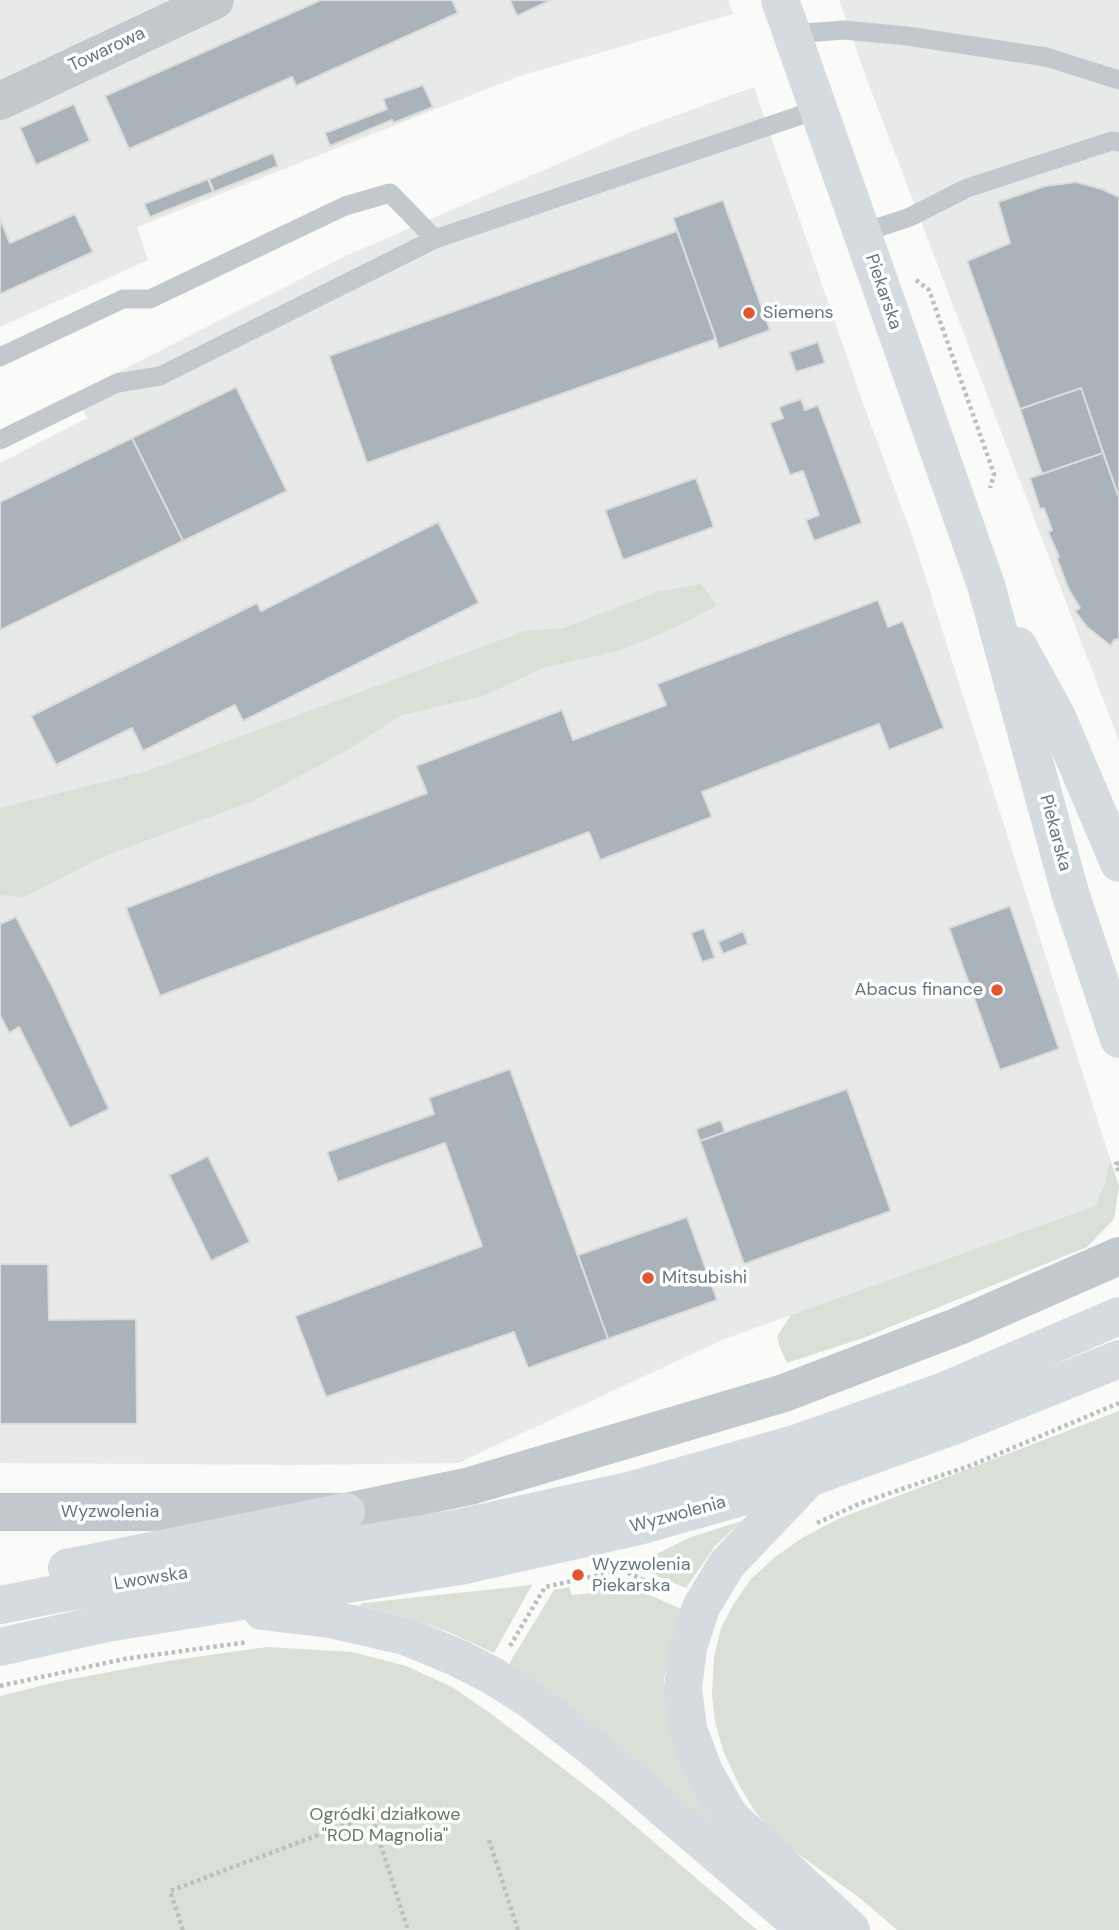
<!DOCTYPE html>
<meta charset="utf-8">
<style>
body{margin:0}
canvas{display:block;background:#fafaf8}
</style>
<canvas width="1119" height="1930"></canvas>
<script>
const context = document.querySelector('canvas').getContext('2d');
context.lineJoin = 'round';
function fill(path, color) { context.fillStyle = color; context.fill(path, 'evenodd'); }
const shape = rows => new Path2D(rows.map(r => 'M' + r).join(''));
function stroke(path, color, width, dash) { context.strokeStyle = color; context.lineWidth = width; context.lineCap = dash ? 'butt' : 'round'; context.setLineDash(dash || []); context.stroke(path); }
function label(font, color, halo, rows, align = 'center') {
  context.font = font + ' "DM Sans",sans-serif'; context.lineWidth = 7; context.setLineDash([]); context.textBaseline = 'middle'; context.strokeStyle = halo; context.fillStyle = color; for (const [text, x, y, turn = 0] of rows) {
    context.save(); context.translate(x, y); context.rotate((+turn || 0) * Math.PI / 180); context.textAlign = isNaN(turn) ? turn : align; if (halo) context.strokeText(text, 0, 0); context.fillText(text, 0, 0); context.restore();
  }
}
fill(shape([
 [0,0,728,0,733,14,520,76,137,227,148,260,0,327],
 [839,0,1119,0,1119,741,866,77],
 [754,87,865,409,913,538,1110,1159,1105,1183,1095,1206,722,1340,458,1463,303,1465,0,1463,0,463,87,418,75,394,348,255,636,130]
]), '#e8e9e9');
fill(shape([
 [701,584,717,606,672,629,621,650,543,668,483,696,402,715,344,752,253,801,107,855,24,897,0,895,0,808,147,771,525,631,564,628,657,592],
 [1110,1159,1119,1186,1114,1219,1087,1247,863,1338,787,1363,779,1345,777,1336,791,1315,1095,1206,1105,1183],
 [1119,1411,1119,1930,897,1930,861,1899,775,1837,754,1810,739,1785,724,1753,715,1722,712,1694,714,1657,721,1628,733,1605,751,1579,775,1557,802,1538,838,1519],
 [742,1521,715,1546,686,1588,632,1566,691,1537],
 [611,1578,681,1609,672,1636,664,1680,670,1731,723,1834,510,1666,510,1662,554,1590,569,1587,572,1595,592,1593,597,1587,596,1580],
 [532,1585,494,1653,451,1633,408,1617,358,1606,363,1603],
 [267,1647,352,1652,406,1666,452,1687,490,1713,607,1802,757,1930,0,1930,0,1696,56,1682,168,1661]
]), '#dadfd7');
const building = shape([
 [321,0,452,0,458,13,296,86,292,77,129,149,105,96,321,0],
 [510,0,551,0,517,16,510,0],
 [423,85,433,107,393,123,392,120,330,146,325,133,387,109,383,99,423,85],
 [74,104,90,141,36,165,20,128,74,104],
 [273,153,278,166,214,192,209,179,273,153],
 [208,179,213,192,150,217,144,204,208,179],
 [1076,182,1102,189,1119,197,1119,498,1081,388,1020,409,967,261,1010,243,998,202,1045,186,1076,182],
 [723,200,770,330,719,349,673,218,723,200],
 [75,214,93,252,0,294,0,219,10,243,75,214],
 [677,231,716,339,367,463,329,356,677,231],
 [818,342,825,363,796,372,789,352,818,342],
 [236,387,287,491,183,541,132,438,236,387],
 [1081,388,1103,453,1042,474,1020,409,1081,388],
 [801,399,805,410,818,405,862,523,814,541,806,520,819,515,803,471,790,475,770,423,783,418,779,407,801,399],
 [132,438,183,541,0,630,0,502,132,438],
 [1103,453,1119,498,1119,639,1114,640,1111,646,1087,627,1075,611,1080,608,1068,588,1057,558,1059,557,1048,532,1052,530,1044,508,1040,509,1030,478,1103,453],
 [696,478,714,527,623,560,605,510,696,478],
 [438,522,479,603,243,721,235,705,143,751,132,728,56,765,31,716,257,603,261,611,438,522],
 [878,600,888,627,903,621,944,728,889,750,879,724,702,792,712,817,600,860,589,832,160,996,126,908,427,793,416,766,562,710,573,740,666,705,657,684,878,600],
 [1010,906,1059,1049,1000,1070,949,928,1010,906],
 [16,917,52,986,109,1109,70,1128,19,1027,9,1033,0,1015,0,924,16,917],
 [704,928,715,958,702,962,691,933,704,928],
 [743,931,748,944,723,954,718,942,743,931],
 [510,1069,608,1339,528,1368,514,1332,326,1397,295,1316,482,1246,445,1143,338,1182,327,1152,434,1114,429,1098,510,1069],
 [847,1089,891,1211,744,1264,700,1141,847,1089],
 [721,1120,725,1132,700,1141,696,1129,721,1120],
 [208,1156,250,1242,211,1261,169,1175,208,1156],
 [687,1217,717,1300,608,1339,578,1255,687,1217],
 [0,1264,48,1264,49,1320,136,1319,137,1424,0,1424,0,1264]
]);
fill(building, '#aab3b9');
stroke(building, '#dcdcda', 2);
stroke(shape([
 [916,280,929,290,994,474,990,488],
 [1119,1163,1116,1164,1119,1173],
 [817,1523,861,1503,972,1465,1119,1403],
 [510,1646,545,1587,622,1570,670,1592],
 [0,1686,124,1659,248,1642],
 [489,1840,518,1930],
 [183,1930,170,1891,371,1815,408,1930]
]), '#bbbfc2', 4.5, [3.5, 3.5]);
stroke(shape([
 [792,34,844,30,907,36,1046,57,1119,80],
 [862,233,910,217,967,188,1112,141,1119,142],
 [0,357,123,299,150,299,345,206,390,193,435,239,819,109],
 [0,440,117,383,160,376,435,239]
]), '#c3c8cc', 19);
stroke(shape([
 [0,101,215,0],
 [0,1512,346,1512,470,1486,784,1393,959,1326,1119,1256]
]), '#c3c8cc', 38);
stroke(shape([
 [780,0,986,585,1071,896,1119,1039],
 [1018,646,1057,717,1119,863],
 [808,1479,727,1564,701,1607,688,1648,683,1688,688,1729,704,1772,730,1817,851,1930],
 [67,1568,346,1512],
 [0,1605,56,1594,459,1528,632,1490,798,1443,866,1419,942,1392,1119,1316],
 [262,1611,330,1619,405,1636,458,1658,493,1676,532,1701,593,1748,806,1930],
 [0,1647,107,1623,465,1565,639,1526,809,1478,956,1425,1119,1359]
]), '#d6dbdf', 38);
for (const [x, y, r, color] of [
 [749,313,7,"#e4572e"],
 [997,990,7,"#e4572e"],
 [648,1278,7,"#e4572e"],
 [578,1575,7,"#e4572e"]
]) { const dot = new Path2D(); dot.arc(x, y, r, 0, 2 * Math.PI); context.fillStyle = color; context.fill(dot); stroke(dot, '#fff', 2.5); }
label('18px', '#657683', '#fff', [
 ["Towarowa",107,50,-25],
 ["Piekarska",883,292,71],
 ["Piekarska",1055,833,75],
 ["Wyzwolenia",110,1512],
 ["Wyzwolenia",678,1515,-15],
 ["Lwowska",151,1579,-9]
]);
label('18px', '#657683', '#fff', [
 ["Siemens",763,313],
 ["Abacus finance",983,990,"right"],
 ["Mitsubishi",662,1278],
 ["Wyzwolenia",592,1565],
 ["Piekarska",592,1586]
], 'left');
label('18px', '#687a64', '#fff', [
 ["Ogródki działkowe",385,1815],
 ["\"ROD Magnolia\"",385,1836]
]);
</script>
